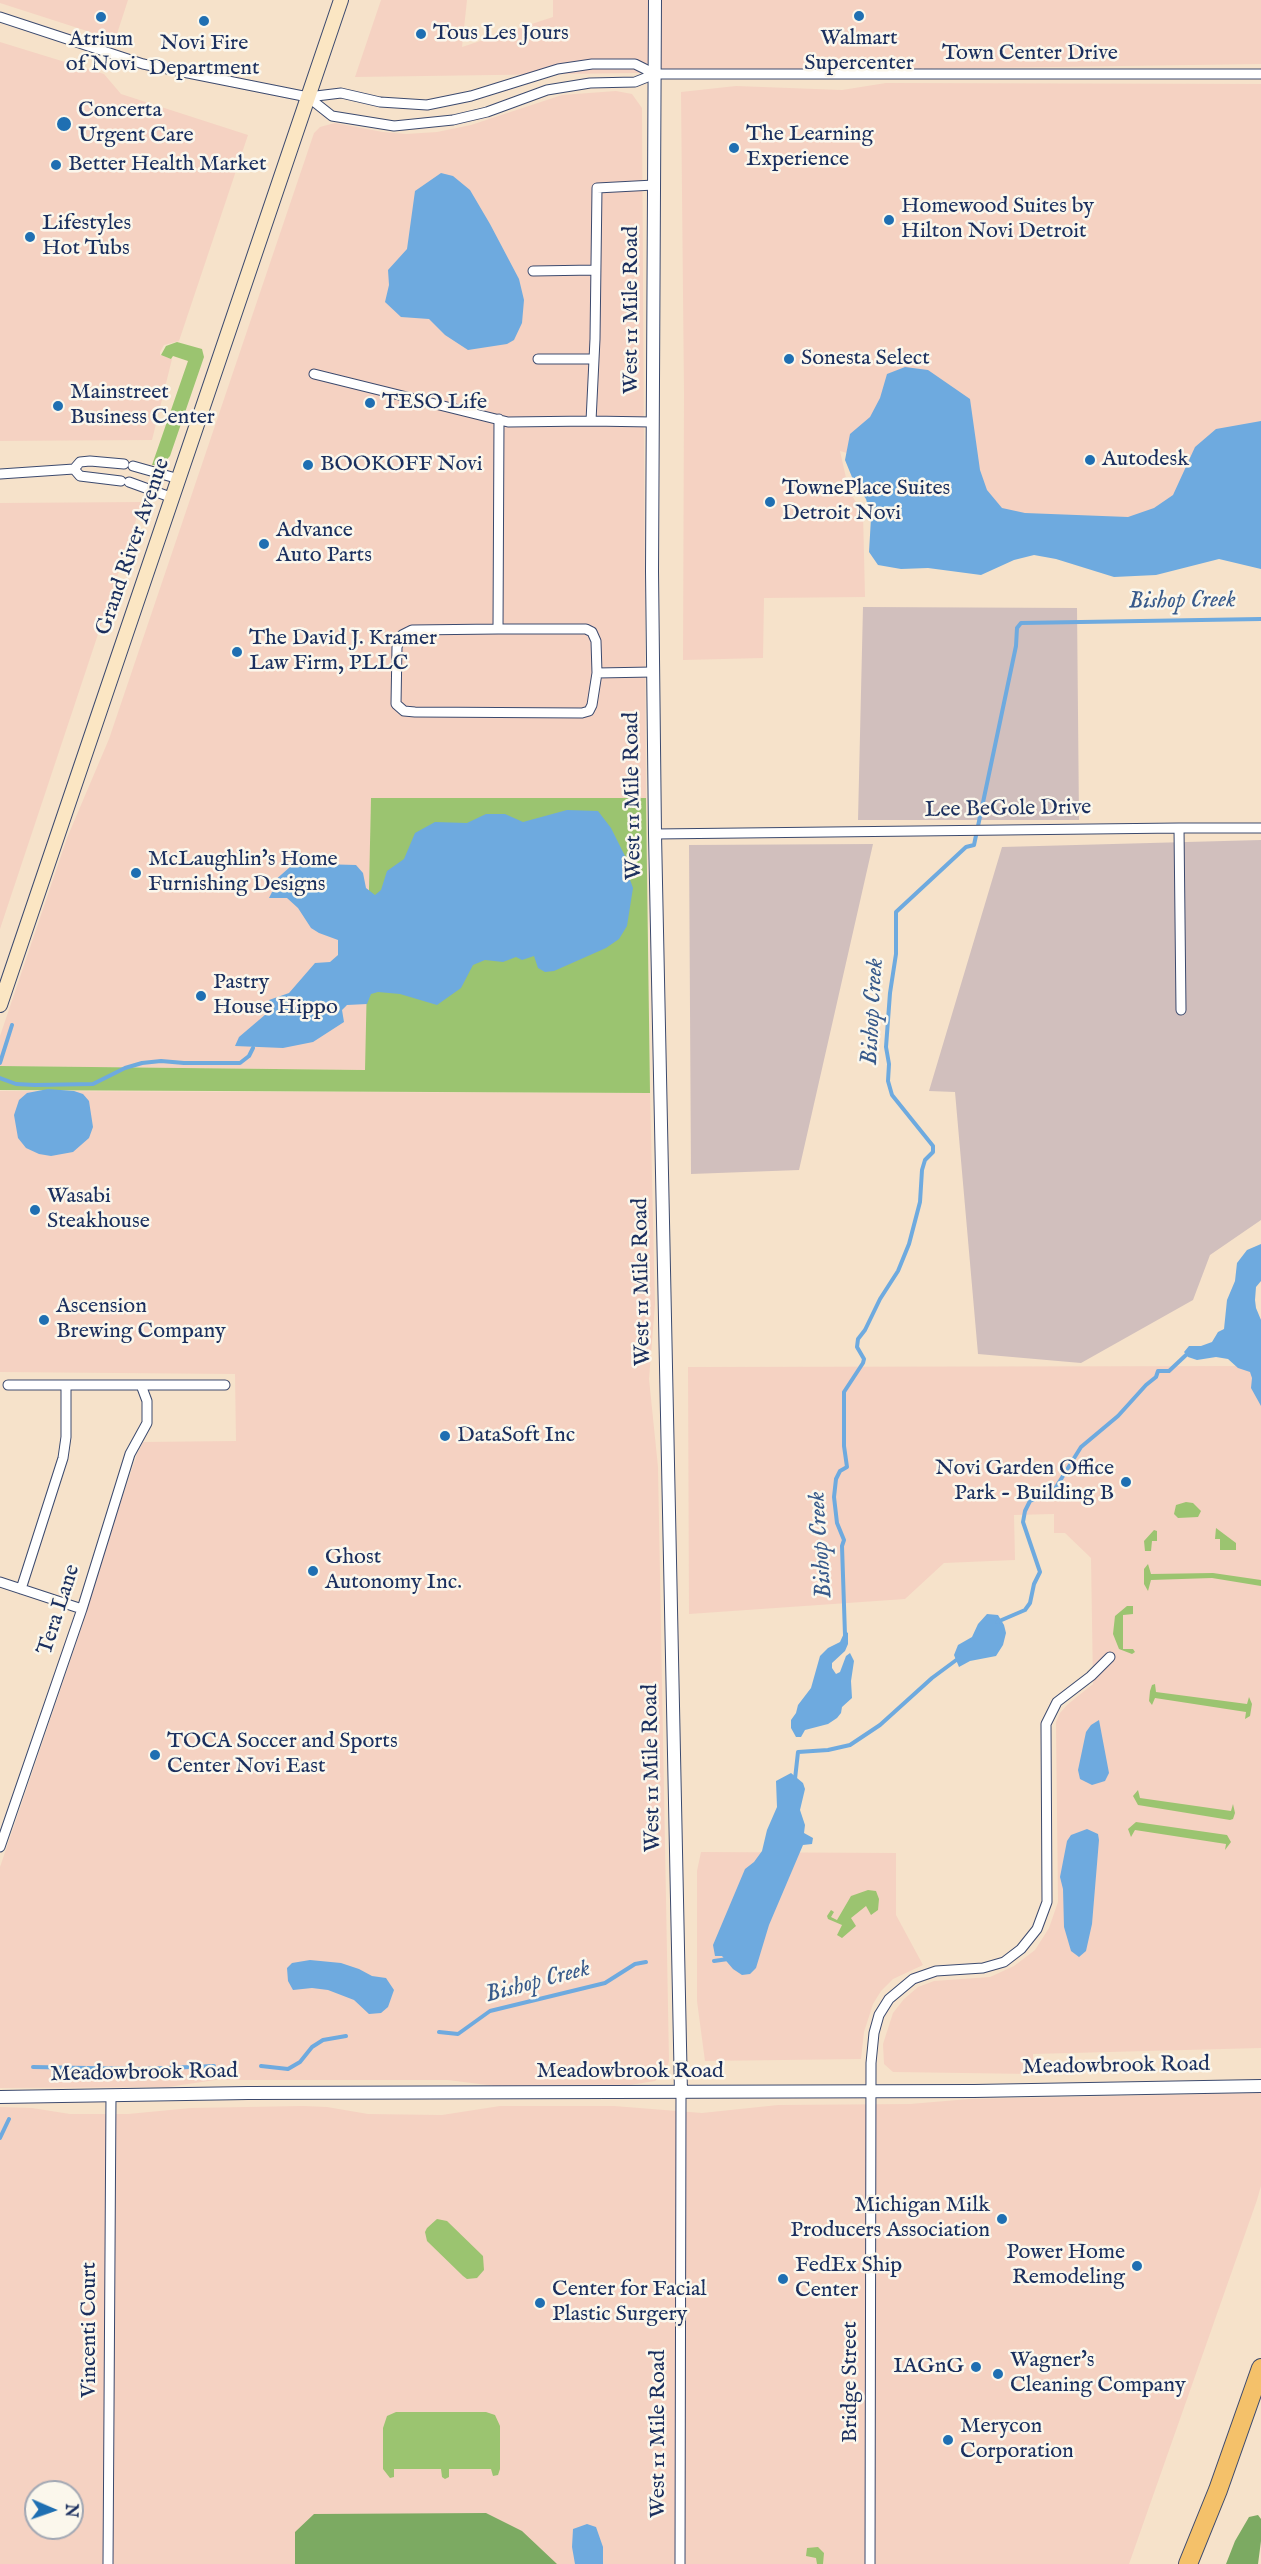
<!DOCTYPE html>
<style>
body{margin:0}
#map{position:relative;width:1261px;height:2564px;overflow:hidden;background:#f6e2ca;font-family:"IM FELL English",serif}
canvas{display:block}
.north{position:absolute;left:24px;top:2480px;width:60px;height:60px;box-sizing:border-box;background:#fbf7ec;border:2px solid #a1a7b3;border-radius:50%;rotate:92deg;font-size:16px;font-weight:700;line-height:24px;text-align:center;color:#1b2f5e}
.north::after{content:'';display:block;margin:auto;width:21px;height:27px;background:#1f6fb2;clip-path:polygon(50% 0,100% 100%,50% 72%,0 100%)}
</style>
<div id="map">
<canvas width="1261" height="2564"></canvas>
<div class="north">N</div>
</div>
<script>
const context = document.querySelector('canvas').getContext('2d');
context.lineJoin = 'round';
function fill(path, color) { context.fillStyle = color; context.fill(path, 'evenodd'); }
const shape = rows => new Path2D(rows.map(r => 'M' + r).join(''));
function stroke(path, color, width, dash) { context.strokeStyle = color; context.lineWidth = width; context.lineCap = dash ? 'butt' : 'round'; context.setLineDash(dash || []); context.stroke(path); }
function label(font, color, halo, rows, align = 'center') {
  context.font = font + ' "IM FELL English",serif'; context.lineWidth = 5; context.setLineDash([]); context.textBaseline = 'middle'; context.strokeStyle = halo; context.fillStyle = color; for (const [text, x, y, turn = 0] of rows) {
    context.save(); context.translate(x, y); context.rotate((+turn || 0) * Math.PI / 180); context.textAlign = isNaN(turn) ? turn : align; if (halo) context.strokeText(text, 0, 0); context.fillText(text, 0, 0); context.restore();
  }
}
fill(shape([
 [0,0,128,0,115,40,0,3],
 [381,0,467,0,462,47,553,17,553,0,1261,0,1261,64,355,77],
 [0,42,104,74,121,94,248,135,179,341,164,345,160,352,160,355,172,359,152,440,0,441],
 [886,83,1261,84,1261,470,1123,552,972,531,900,468,840,451,849,491,863,513,865,597,764,598,763,658,683,660,684,394,681,92,736,86,842,90],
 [616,91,632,94,642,108,646,798,371,798,366,1070,0,1066,0,1036,67,838,109,739,314,133,320,127,335,123,383,132,406,134,437,132,471,125,562,95],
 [142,502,0,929,0,503],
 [0,1091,650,1093,655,1304,649,1379,658,1467,669,2061,667,2069,655,2081,617,2087,503,2087,448,2080,215,2080,168,2087,0,2088,0,1867,83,1623,109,1537,137,1454,143,1442,236,1441,235,1374,0,1372],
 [1261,1366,1261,2048,1033,2054,1033,2074,893,2072,884,2064,883,2044,893,2013,904,1999,918,1987,934,1981,990,1977,1014,1966,1035,1950,1049,1928,1058,1902,1056,1722,1060,1713,1067,1705,1093,1684,1091,1558,1065,1533,1054,1533,1054,1514,1014,1515,1015,1560,944,1563,905,1599,689,1614,688,1367],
 [701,1852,896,1853,896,1915,923,1965,893,1979,881,1991,873,2004,864,2032,861,2059,705,2061,697,2001,697,1871],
 [1261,2093,1261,2186,1257,2200,1129,2564,0,2564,0,2107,32,2108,70,2114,128,2114,191,2108,303,2106,327,2107,368,2114,442,2115,500,2106,614,2106,702,2113,778,2105,910,2104,969,2099],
 [36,2492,72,2492,72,2528,36,2528]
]), '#f5d2c2');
fill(shape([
 [863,607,1077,608,1079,820,858,820],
 [1261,840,1261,1220,1210,1255,1193,1300,1081,1363,978,1354,955,1092,929,1091,1002,847],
 [873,844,799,1170,691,1174,689,845]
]), '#d1bfbd');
fill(shape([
 [177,342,202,349,204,357,170,456,162,465,152,465,188,361,173,356,171,359,161,355,166,346],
 [371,798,646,798,650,1093,0,1090,0,1066,365,1070],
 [1186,1502,1193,1503,1201,1511,1198,1517,1178,1518,1174,1514,1176,1505],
 [1216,1528,1236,1543,1236,1550,1220,1550,1220,1539,1215,1539],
 [1154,1530,1157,1531,1157,1541,1152,1541,1151,1551,1145,1551,1144,1541],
 [1148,1564,1151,1574,1213,1573,1261,1580,1261,1586,1212,1578,1151,1580,1148,1591,1144,1584,1144,1569],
 [1127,1606,1133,1606,1133,1614,1123,1615,1123,1649,1133,1649,1135,1652,1132,1654,1119,1649,1113,1634,1115,1616],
 [1155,1684,1156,1692,1247,1704,1249,1697,1252,1704,1250,1716,1245,1719,1246,1712,1155,1698,1152,1705,1149,1701,1150,1691,1152,1685],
 [1138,1790,1140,1798,1231,1811,1233,1804,1235,1813,1233,1819,1230,1820,1138,1805,1133,1796],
 [1136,1822,1227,1835,1231,1842,1225,1850,1226,1844,1135,1830,1131,1837,1128,1829],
 [868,1890,876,1891,879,1899,878,1910,871,1915,866,1906,851,1918,856,1926,842,1938,837,1935,842,1925,828,1919,827,1916,831,1910,834,1912,831,1917,837,1920,851,1896],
 [437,2219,447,2221,483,2256,484,2270,477,2278,467,2279,463,2276,427,2241,425,2232,427,2228],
 [396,2412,486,2412,495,2415,500,2426,500,2469,498,2475,493,2476,491,2469,449,2469,449,2477,445,2479,442,2477,441,2469,394,2469,394,2477,390,2478,383,2469,383,2428,387,2416],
 [818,2547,824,2553,823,2564,817,2564,816,2558,806,2556,807,2548]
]), '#9bc470');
fill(shape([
 [486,2513,522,2531,557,2564,295,2564,295,2532,314,2514],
 [1258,2515,1261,2519,1261,2541,1258,2564,1226,2564,1235,2541,1249,2517]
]), '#7caa62');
fill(shape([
 [441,173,453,176,470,190,490,224,519,279,524,300,522,323,514,340,507,344,468,350,445,335,429,319,401,317,385,302,389,285,388,270,407,249,415,191],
 [905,367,928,370,970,399,980,470,987,490,1002,508,1025,513,1128,517,1154,508,1173,495,1195,447,1216,429,1261,421,1261,569,1219,559,1156,575,1114,577,1056,559,1034,555,1014,560,981,575,928,568,901,569,878,565,869,552,871,518,866,499,854,482,845,460,850,434,870,417,880,398,887,374],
 [567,810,598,811,611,828,629,864,629,877,633,888,627,926,619,939,606,948,554,971,545,972,538,968,534,956,522,960,516,957,503,962,485,960,473,965,461,988,437,1005,400,994,378,992,371,994,367,1004,347,1005,342,1010,344,1022,313,1042,283,1048,235,1046,239,1037,266,1014,269,1000,289,993,315,963,330,962,338,955,338,940,319,933,311,928,298,908,287,898,269,898,273,890,273,882,290,867,294,853,307,853,319,864,356,865,363,873,366,888,375,895,381,890,387,871,404,859,415,833,435,822,467,823,486,814,505,814,523,822],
 [48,1089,74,1091,83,1094,89,1101,93,1127,89,1138,73,1152,51,1156,39,1154,26,1148,18,1138,14,1115,19,1100,27,1093],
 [1261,1244,1261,1281,1256,1287,1255,1300,1256,1308,1261,1320,1261,1406,1251,1388,1252,1378,1250,1372,1238,1368,1228,1359,1216,1357,1197,1360,1188,1357,1184,1352,1189,1346,1201,1346,1212,1342,1218,1332,1224,1329,1227,1300,1235,1281,1237,1263,1247,1250],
 [987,1614,998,1615,1004,1625,1006,1633,1003,1645,996,1656,970,1661,959,1667,954,1655,958,1645,972,1637,978,1624],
 [845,1631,848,1633,848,1644,845,1651,832,1663,832,1668,836,1674,840,1672,846,1656,850,1653,854,1661,851,1681,852,1698,842,1707,841,1713,837,1718,828,1724,805,1730,801,1737,796,1737,791,1728,791,1720,796,1713,798,1705,811,1688,820,1656,828,1648,840,1642],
 [1099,1720,1109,1773,1105,1781,1092,1785,1080,1779,1078,1770,1086,1732,1091,1725],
 [791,1773,803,1783,805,1789,800,1810,805,1825,804,1833,813,1838,812,1844,803,1845,769,1925,756,1968,750,1974,742,1975,733,1969,722,1956,715,1956,713,1945,745,1869,754,1862,762,1851,767,1830,777,1807,776,1781],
 [1087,1829,1098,1834,1099,1840,1092,1924,1086,1951,1079,1957,1071,1951,1064,1927,1063,1889,1060,1877,1067,1841,1071,1835],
 [310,1960,341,1963,359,1969,372,1976,386,1978,394,1990,388,2007,381,2013,369,2014,354,2000,328,1990,312,1988,293,1990,288,1981,287,1968,292,1963],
 [587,2524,596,2527,603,2547,603,2564,575,2564,572,2547,573,2529]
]), '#6eaadf');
stroke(shape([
 [0,1063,12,1025],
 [0,1078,16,1084,35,1085,93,1084,125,1068,142,1063,161,1061,184,1063,240,1063,249,1056,253,1048],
 [997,1622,1025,1610,1030,1603,1034,1584,1040,1572,1023,1522,1025,1511,1030,1501,1053,1492,1081,1447,1118,1416,1146,1385,1156,1377,1158,1371,1169,1371,1186,1355],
 [845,1635,842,1546,844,1540,837,1523,834,1497,836,1479,840,1471,847,1467,844,1446,844,1392,863,1363,864,1359,857,1347,858,1339,865,1330,880,1299,898,1271,909,1244,920,1202,922,1170,925,1160,933,1152,933,1146,892,1095,888,1081,889,1064,886,1047,890,993,896,954,896,912,966,847,974,845,1016,646,1017,628,1021,623,1261,619],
 [795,1779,798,1752,828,1750,850,1745,880,1725,932,1678,959,1658],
 [714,1961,728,1959],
 [439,2032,458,2034,490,2011,605,1983,635,1964,646,1962],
 [261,2066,288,2069,300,2062,312,2047,323,2040,346,2036],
 [33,2067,142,2069,214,2066],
 [0,2138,9,2119]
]), '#6eaadf', 4);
const minor = shape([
 [0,17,143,64,308,97,341,93,380,102,427,105,471,96,558,69,592,64,635,64,655,74],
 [308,97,332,116,394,126,453,120,487,112,547,90,590,83,635,82,655,74,1261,74],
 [533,271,595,270],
 [538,359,594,359],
 [314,374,508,422,591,421,595,339,597,188,654,185],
 [499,419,498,629,586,629,592,632,596,641,597,673,653,672],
 [591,421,652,422],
 [133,466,179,479],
 [74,469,80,476,121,481],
 [0,474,74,469,80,462,90,461,124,464],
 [129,482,173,498],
 [498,629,412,630,402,635,397,647,396,704,404,711,415,712,582,713,589,711,592,705,597,673],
 [1179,828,1261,828],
 [655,834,1179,828,1181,1010],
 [8,1385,225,1385],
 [0,1582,82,1609],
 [21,1589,63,1458,66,1437,66,1385],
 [0,1847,82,1609,130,1454,147,1423,147,1401,141,1385],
 [108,2564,111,2096],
 [680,2564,681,2093],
 [870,2564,871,2063,874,2033,879,2015,889,1999,913,1979,936,1971,983,1968,1004,1962,1021,1949,1037,1929,1047,1902,1046,1724,1057,1702,1091,1676,1110,1657]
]);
const tertiary = shape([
 [655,0,652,571,655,834,681,2093],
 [0,2097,248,2093,974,2091,1261,2086]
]);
const secondary = shape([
 [0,1005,341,0]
]);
const motorway = shape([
 [1188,2564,1218,2490,1261,2368]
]);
stroke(minor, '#3c4a6e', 11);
stroke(tertiary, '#3c4a6e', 14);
stroke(secondary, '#3c4a6e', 16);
stroke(motorway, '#3c4a6e', 20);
stroke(minor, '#fff', 9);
stroke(tertiary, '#fff', 12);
stroke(secondary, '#fbe6c3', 14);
stroke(motorway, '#f4c16a', 18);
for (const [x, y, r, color] of [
 [859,16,6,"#1f6fb2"],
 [101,17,6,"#1f6fb2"],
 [204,21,6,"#1f6fb2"],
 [421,34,6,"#1f6fb2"],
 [64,124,8,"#1f6fb2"],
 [734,148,6,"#1f6fb2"],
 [56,165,6,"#1f6fb2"],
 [889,220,6,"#1f6fb2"],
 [30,237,6,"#1f6fb2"],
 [789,359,6,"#1f6fb2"],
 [370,403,6,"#1f6fb2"],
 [58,406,6,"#1f6fb2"],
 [1090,460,6,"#1f6fb2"],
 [308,465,6,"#1f6fb2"],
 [770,502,6,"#1f6fb2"],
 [264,544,6,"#1f6fb2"],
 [237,652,6,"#1f6fb2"],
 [136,873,6,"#1f6fb2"],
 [201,996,6,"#1f6fb2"],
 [35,1210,6,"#1f6fb2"],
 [44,1320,6,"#1f6fb2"],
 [445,1436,6,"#1f6fb2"],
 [1126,1482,6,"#1f6fb2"],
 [313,1571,6,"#1f6fb2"],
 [155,1755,6,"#1f6fb2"],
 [1002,2219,6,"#1f6fb2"],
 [1137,2266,6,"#1f6fb2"],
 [783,2279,6,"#1f6fb2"],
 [540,2303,6,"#1f6fb2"],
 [976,2367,6,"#1f6fb2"],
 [998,2374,6,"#1f6fb2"],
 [948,2440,6,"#1f6fb2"]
]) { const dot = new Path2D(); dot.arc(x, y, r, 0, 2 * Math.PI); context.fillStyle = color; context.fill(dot); stroke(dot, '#fbf7ec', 2); }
label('22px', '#1b2f5e', '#fbf7ec', [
 ["Tous Les Jours",433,34],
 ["Walmart",859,39,"center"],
 ["Supercenter",859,64,"center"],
 ["Atrium",101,40,"center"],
 ["of Novi",101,65,"center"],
 ["Novi Fire",204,44,"center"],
 ["Department",204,69,"center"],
 ["Concerta",78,111],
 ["Urgent Care",78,136],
 ["The Learning",746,135],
 ["Experience",746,160],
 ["Better Health Market",68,165],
 ["Homewood Suites by",901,207],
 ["Hilton Novi Detroit",901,232],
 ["Lifestyles",42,224],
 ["Hot Tubs",42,249],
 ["Sonesta Select",801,359],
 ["Mainstreet",70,393],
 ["Business Center",70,418],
 ["TESO Life",382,403],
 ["Autodesk",1102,460],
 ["BOOKOFF Novi",320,465],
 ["TownePlace Suites",782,489],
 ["Detroit Novi",782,514],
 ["Advance",276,531],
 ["Auto Parts",276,556],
 ["The David J. Kramer",249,639],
 ["Law Firm, PLLC",249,664],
 ["McLaughlin's Home",148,860],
 ["Furnishing Designs",148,885],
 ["Pastry",213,983],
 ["House Hippo",213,1008],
 ["Wasabi",47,1197],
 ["Steakhouse",47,1222],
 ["Ascension",56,1307],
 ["Brewing Company",56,1332],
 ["DataSoft Inc",457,1436],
 ["Novi Garden Office",1114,1469,"right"],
 ["Park - Building B",1114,1494,"right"],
 ["Ghost",325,1558],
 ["Autonomy Inc.",325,1583],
 ["TOCA Soccer and Sports",167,1742],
 ["Center Novi East",167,1767],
 ["Michigan Milk",990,2206,"right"],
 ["Producers Association",990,2231,"right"],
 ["Power Home",1125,2253,"right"],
 ["Remodeling",1125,2278,"right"],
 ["FedEx Ship",795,2266],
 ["Center",795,2291],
 ["Center for Facial",552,2290],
 ["Plastic Surgery",552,2315],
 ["Wagner's",1010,2361],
 ["Cleaning Company",1010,2386],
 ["IAGnG",964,2367,"right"],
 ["Merycon",960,2427],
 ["Corporation",960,2452]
], 'left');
label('22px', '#1b2f5e', '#fbf7ec', [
 ["Town Center Drive",1030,54],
 ["West 11 Mile Road",632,310,-90],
 ["Grand River Avenue",134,547,-71],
 ["West 11 Mile Road",634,796,-91],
 ["Lee BeGole Drive",1008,810,-1],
 ["West 11 Mile Road",643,1282,-91],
 ["Tera Lane",60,1610,-72],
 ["West 11 Mile Road",653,1768,-91],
 ["Meadowbrook Road",1116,2067,-1],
 ["Meadowbrook Road",630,2072],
 ["Meadowbrook Road",144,2074,-1],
 ["Vincenti Court",90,2330,-90],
 ["Bridge Street",851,2382,-90],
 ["West 11 Mile Road",659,2434,-90]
]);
label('italic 24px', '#385a8b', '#fbf7ec', [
 ["Bishop Creek",1182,602,-1],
 ["Bishop Creek",874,1012,-87],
 ["Bishop Creek",822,1545,-94],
 ["Bishop Creek",538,1983,-15]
]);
</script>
